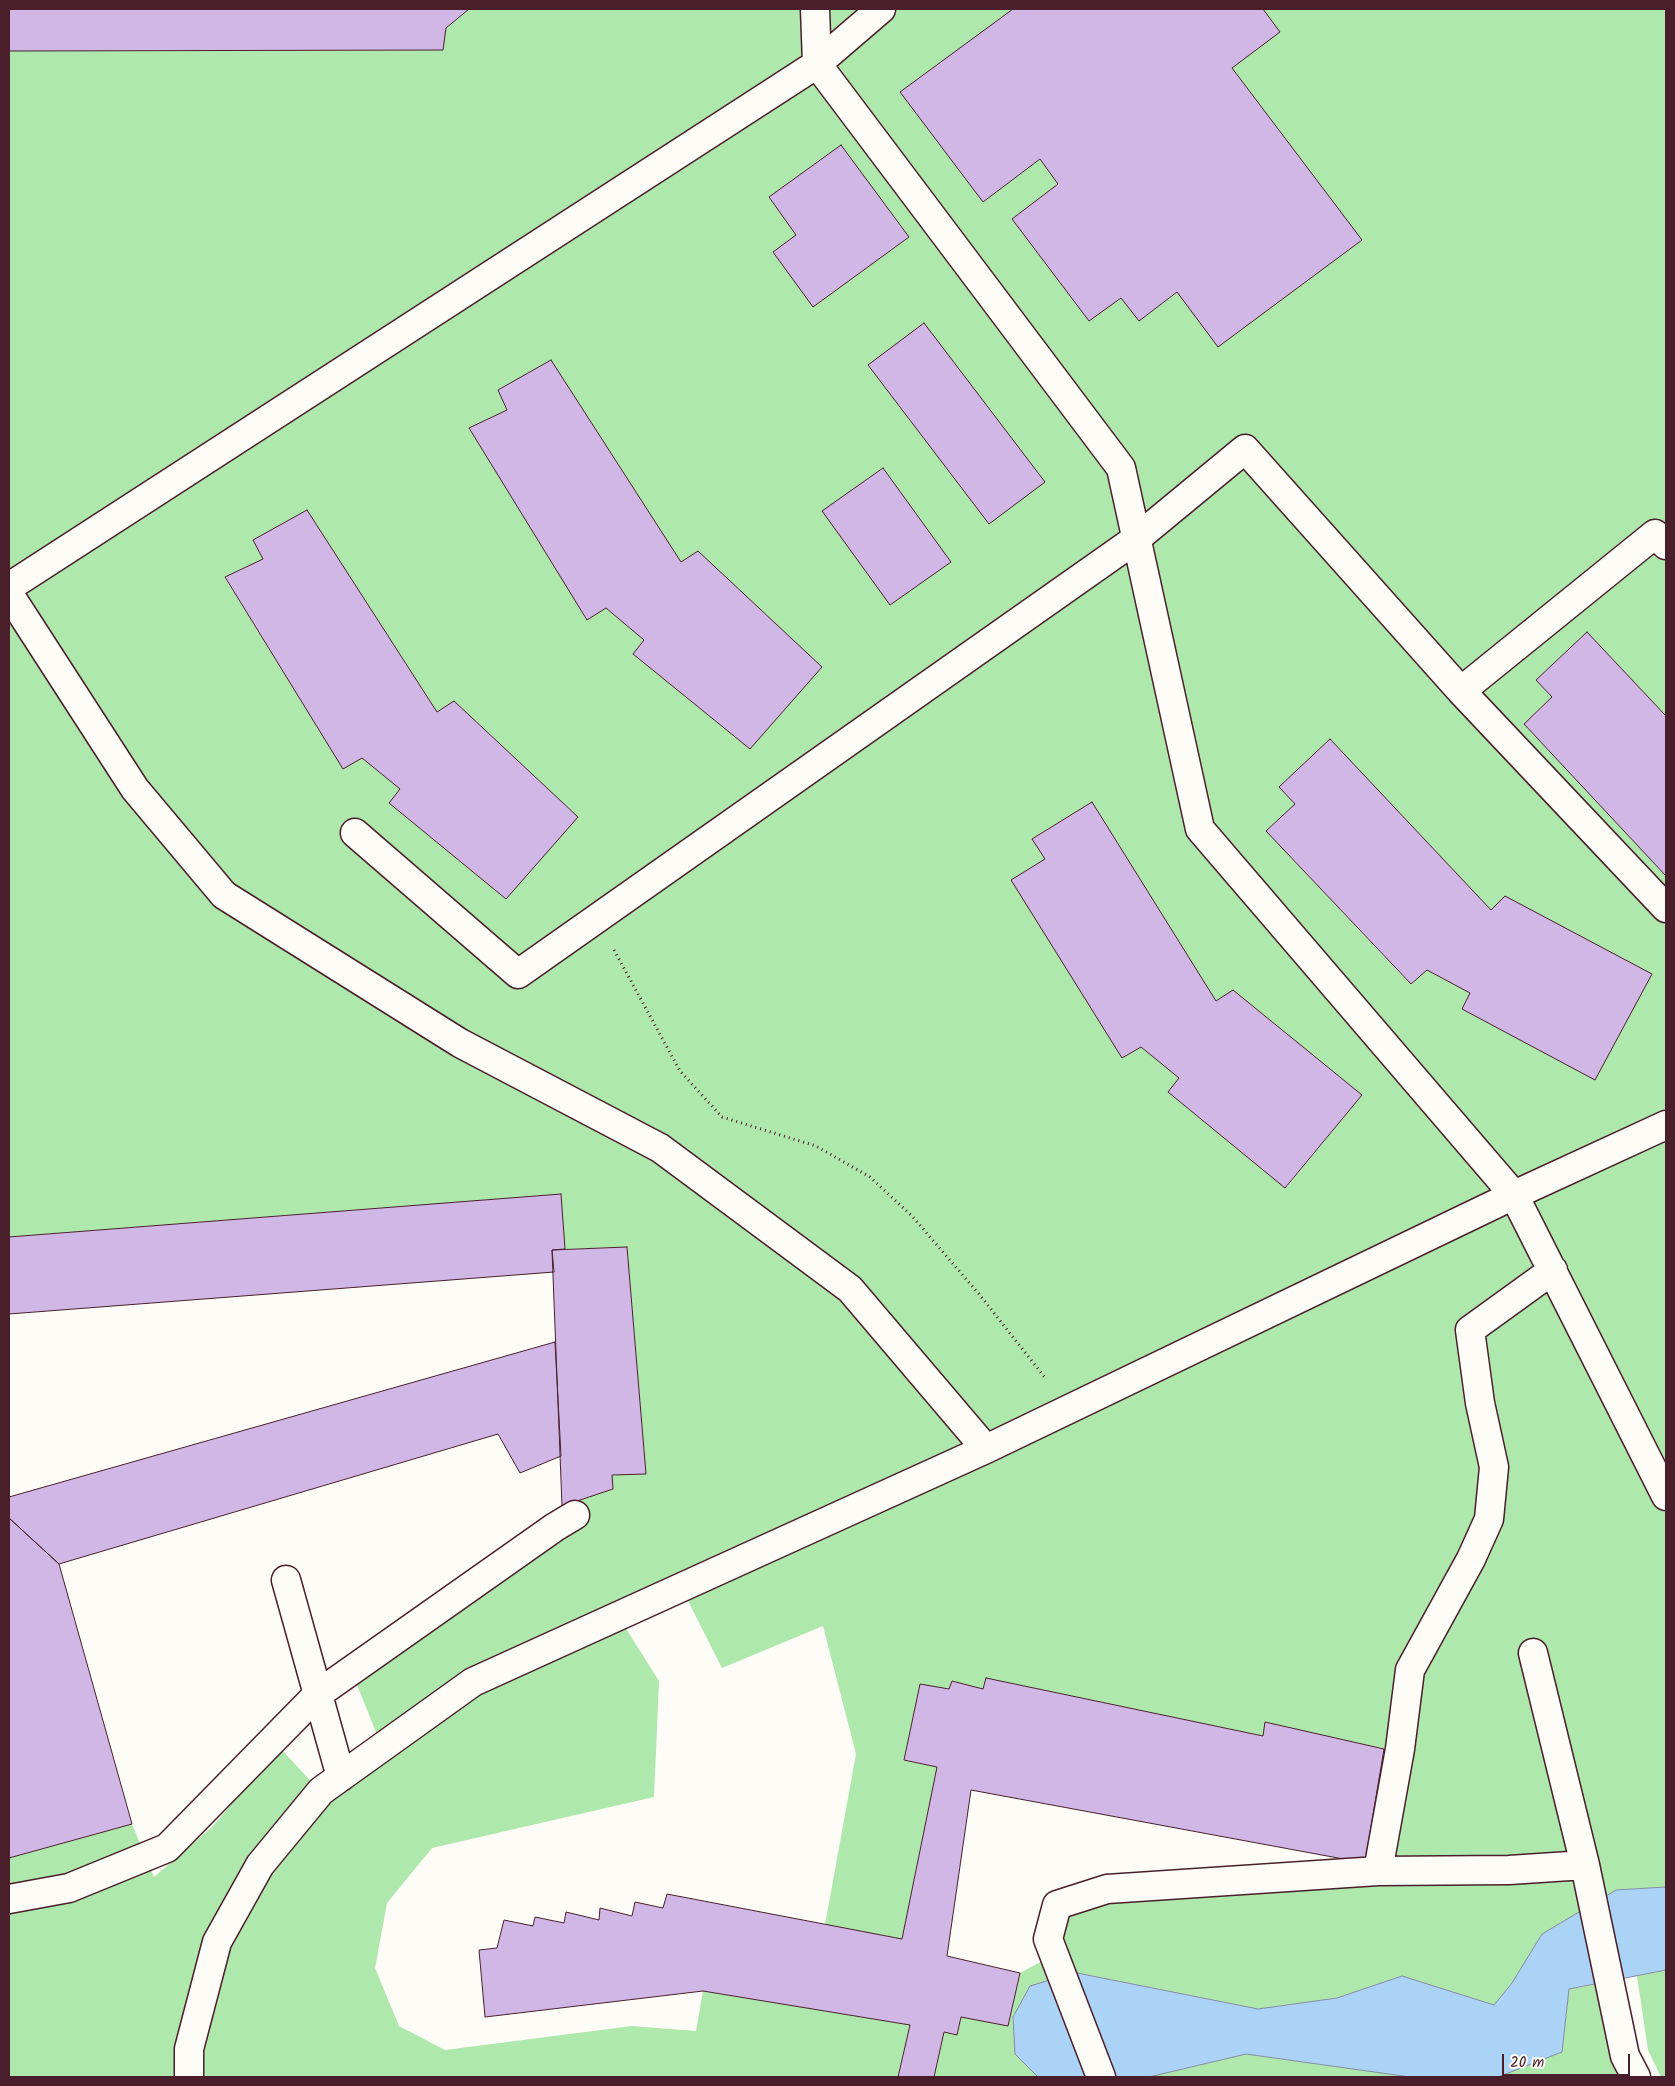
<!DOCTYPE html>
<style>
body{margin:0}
#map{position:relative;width:1675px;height:2086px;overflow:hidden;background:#fdfcf7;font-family:Kalam,sans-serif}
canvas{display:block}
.frame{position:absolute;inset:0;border:10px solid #4a1f2b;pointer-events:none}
.scale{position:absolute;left:1502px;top:2054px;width:128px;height:22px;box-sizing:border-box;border:2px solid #4a1f2b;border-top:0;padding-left:6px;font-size:15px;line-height:18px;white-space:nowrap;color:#4a1f2b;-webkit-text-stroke:4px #fdfcf7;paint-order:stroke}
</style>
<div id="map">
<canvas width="1675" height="2086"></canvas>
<div class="frame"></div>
<div class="scale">20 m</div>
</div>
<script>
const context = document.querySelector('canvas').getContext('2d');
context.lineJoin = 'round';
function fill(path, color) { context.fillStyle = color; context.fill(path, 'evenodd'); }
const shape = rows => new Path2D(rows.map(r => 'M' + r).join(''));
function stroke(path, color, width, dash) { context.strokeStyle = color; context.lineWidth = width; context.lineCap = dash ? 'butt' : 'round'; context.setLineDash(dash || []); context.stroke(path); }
fill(shape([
 [469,9,1013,9,901,93,983,202,1040,159,1058,184,1012,219,1089,321,1121,298,1139,321,1177,292,1361,239,1232,68,1280,32,1263,9,1666,9,1666,716,1587,632,1536,680,1552,697,1524,724,1666,876,1666,1887,1616,1890,1512,1983,1494,2005,1402,1976,1337,1998,1258,2009,1077,1973,1038,2077,934,2077,944,2032,957,2035,961,2017,1008,2026,1020,1973,1055,1954,1057,1905,1378,1871,1400,1750,1384,1749,1266,1723,1263,1736,986,1678,983,1689,952,1681,949,1689,920,1684,904,1760,937,1767,902,1939,825,1925,856,1754,823,1626,722,1668,681,1587,618,1616,659,1681,654,1797,432,1848,387,1903,375,1968,399,2026,445,2050,632,2026,696,2031,703,1991,910,2025,898,2077,9,2077,9,1858,132,1824,154,1877,212,1827,280,1748,320,1791,382,1747,351,1670,555,1527,562,1506,613,1489,612,1475,646,1474,627,1247,565,1249,561,1194,9,1237,9,51,443,50,446,28],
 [841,145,909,237,813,306,773,252,796,235,769,197],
 [924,323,1044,482,989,524,868,365],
 [551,360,681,562,698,551,750,749,633,654,644,640,606,608,587,619,469,428,507,410,498,390],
 [883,468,951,562,823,511],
 [307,510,437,712,454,701,578,817,505,898,389,803,400,789,362,758,343,769,225,578,263,559,254,540],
 [1330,739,1491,910,1505,896,1652,974,1595,1080,1462,1009,1470,993,1427,970,1410,984,1266,831,1295,804,1279,787],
 [1092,802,1216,1001,1233,991,1362,1095,1286,1188,1168,1092,1179,1078,1141,1047,1122,1058,1012,880,1045,859,1032,839],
 [1666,1970,1666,2077,1661,2077,1648,2050,1637,1976],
 [1610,1982,1638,2077,1498,2077,1562,2052,1569,1989],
 [1246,2054,1410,2077,1149,2077]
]), '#aee8ac');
const water = shape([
 [1666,1887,1666,1970,1569,1989,1562,2052,1498,2077,1410,2077,1246,2054,1149,2077,1038,2077,1015,2054,1013,2017,1030,1986,1063,1976,1077,1973,1258,2009,1337,1998,1402,1976,1494,2005,1512,1983,1542,1934,1616,1890,1666,1887]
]);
fill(water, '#abd3f5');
stroke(water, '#848ba4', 1);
const building = shape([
 [9,9,469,9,446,28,443,50,9,51,9,9],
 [1013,9,1263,9,1280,32,1232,68,1362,240,1218,347,1177,292,1139,321,1121,298,1089,321,1012,219,1058,184,1040,159,983,202,900,92,1013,9],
 [841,145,909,237,813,307,773,252,796,235,769,197,841,145],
 [924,323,1045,482,989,524,868,365,924,323],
 [551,360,681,562,698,551,822,667,750,749,633,654,644,640,606,608,587,620,469,428,507,410,498,390,551,360],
 [883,468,951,562,890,605,822,511,883,468],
 [307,510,437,712,454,701,578,817,506,899,389,803,400,789,362,758,343,769,225,577,263,559,253,540,307,510],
 [1587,632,1666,716,1666,876,1524,724,1552,697,1536,680,1587,632],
 [1330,739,1491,910,1505,896,1652,974,1595,1080,1462,1009,1470,993,1427,970,1411,984,1266,831,1295,804,1279,787,1330,739],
 [1092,802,1216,1001,1233,990,1362,1095,1285,1188,1168,1092,1179,1078,1141,1047,1122,1058,1011,880,1045,859,1032,839,1092,802],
 [561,1194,565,1249,552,1250,554,1272,9,1314,9,1237,561,1194],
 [627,1247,646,1474,612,1475,613,1489,562,1506,552,1250,627,1247],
 [555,1342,561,1456,520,1473,498,1434,59,1564,9,1518,9,1497,555,1342],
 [9,1518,59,1564,132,1824,9,1858,9,1518],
 [986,1678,1263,1736,1265,1722,1384,1749,1365,1863,971,1790,947,1956,1020,1973,1008,2026,961,2017,957,2035,944,2032,934,2077,898,2077,910,2025,703,1991,485,2017,479,1950,497,1948,504,1920,533,1926,535,1917,564,1923,566,1912,599,1920,600,1908,632,1916,635,1902,663,1908,667,1894,902,1939,937,1767,904,1760,920,1684,949,1689,952,1681,983,1689,986,1678]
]);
fill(building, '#d1b7e6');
stroke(building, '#4a1f2b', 1);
const minor = shape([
 [881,9,817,64,1121,468,1200,829,1514,1195,1666,1496],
 [9,587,817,64,815,9],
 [9,594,135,789,224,895,460,1043,660,1148,850,1289,986,1449],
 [1461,691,1655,534,1666,545],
 [355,833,518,974,1136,539,1245,449,1461,691,1666,908],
 [286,1580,341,1777],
 [1533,1653,1585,1865,1625,2056,1636,2077],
 [1378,1871,1509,1870,1585,1865],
 [9,1899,69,1888,167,1848,318,1694,555,1527,575,1515],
 [189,2077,189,2049,217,1942,260,1865,321,1791,473,1682,986,1449,1514,1195,1666,1125],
 [1101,2077,1048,1939,1057,1905,1107,1889,1378,1871,1400,1749,1410,1670,1471,1559,1489,1519,1494,1467,1480,1403,1470,1330,1553,1270]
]);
stroke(minor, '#4a1f2b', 31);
stroke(shape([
 [614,950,680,1071,722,1117,816,1146,870,1177,912,1216,979,1294,1046,1379]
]), '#4a1f2b', 3, [1, 4]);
stroke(minor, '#fdfcf7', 28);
</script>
